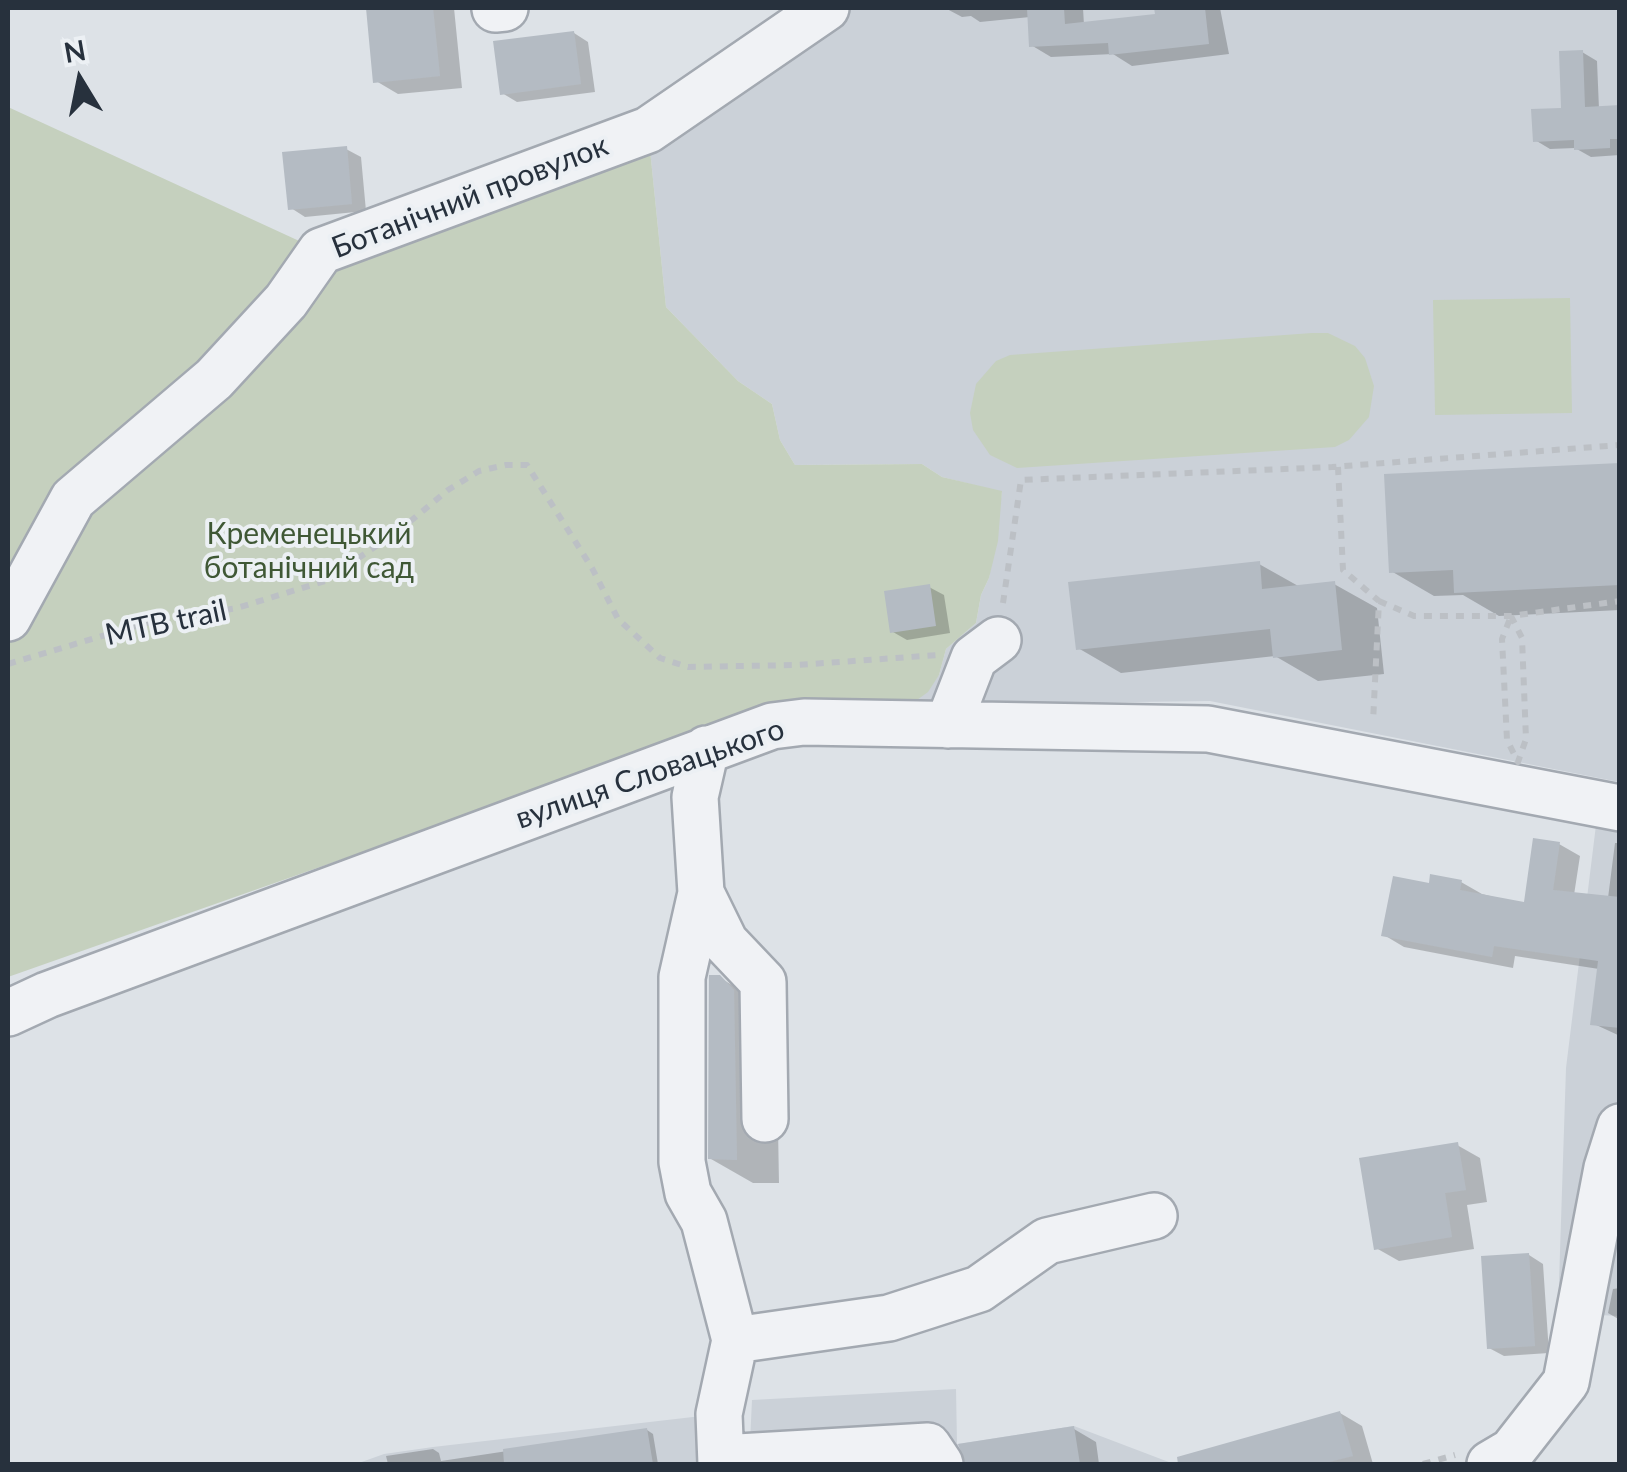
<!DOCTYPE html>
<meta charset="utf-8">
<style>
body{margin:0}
#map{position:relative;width:1627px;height:1472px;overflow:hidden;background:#dde2e7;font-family:Lato,sans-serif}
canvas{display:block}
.frame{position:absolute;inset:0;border:10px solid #27313d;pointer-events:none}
.north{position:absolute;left:30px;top:30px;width:100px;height:100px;-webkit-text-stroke:8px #ecf0f4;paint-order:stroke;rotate:350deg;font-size:28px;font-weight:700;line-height:40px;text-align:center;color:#27313d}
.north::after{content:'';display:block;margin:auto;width:35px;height:45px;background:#27313d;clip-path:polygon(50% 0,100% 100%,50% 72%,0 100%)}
</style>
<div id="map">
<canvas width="1627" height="1472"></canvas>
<div class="frame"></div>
<div class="north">N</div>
</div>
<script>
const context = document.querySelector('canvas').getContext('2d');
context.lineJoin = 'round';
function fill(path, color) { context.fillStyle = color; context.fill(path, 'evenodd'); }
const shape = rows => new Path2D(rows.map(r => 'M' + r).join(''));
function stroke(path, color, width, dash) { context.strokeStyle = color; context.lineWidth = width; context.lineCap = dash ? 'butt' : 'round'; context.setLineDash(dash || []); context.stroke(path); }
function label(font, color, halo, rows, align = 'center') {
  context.font = font + ' Lato,sans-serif'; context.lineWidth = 8; context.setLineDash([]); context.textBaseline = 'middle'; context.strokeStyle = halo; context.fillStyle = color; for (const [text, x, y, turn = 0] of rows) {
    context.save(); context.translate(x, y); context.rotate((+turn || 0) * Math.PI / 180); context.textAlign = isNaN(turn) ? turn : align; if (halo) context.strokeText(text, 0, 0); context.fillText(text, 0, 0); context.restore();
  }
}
fill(shape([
 [826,8,1619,8,1619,782,1210,701,910,705,939,675,946,649,976,623,981,595,989,578,1002,492,942,477,922,464,795,465,780,440,772,404,738,381,666,307,648,130],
 [1596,825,1619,830,1619,1316,1558,1313,1566,1068],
 [956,1389,957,1444,1074,1426,1174,1464,749,1464,752,1400],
 [719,1414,721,1464,356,1464,384,1454,433,1447]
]), '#cbd1d8');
fill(shape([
 [8,107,321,251,648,130,666,307,738,381,772,404,780,440,795,465,922,464,942,477,1002,491,998,541,989,578,981,595,976,623,946,649,939,675,928,692,910,705,723,725,8,977],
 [1570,298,1572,413,1435,415,1433,300],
 [1312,333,1328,333,1355,346,1365,358,1374,386,1369,417,1349,440,1335,447,1017,468,990,455,973,430,970,413,976,384,996,361,1010,355]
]), '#c5d0be');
fill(shape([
 [369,8,454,8,462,88,398,94,376,81],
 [945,8,1083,8,1084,25,1158,17,1156,8,1220,8,1229,54,1132,66,1113,54,1051,57,1031,45,1030,17,980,22,971,16,962,17],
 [574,33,588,42,595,92,517,102,502,93],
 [1582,52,1597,61,1599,109,1620,108,1620,155,1591,157,1575,148,1550,149,1535,140,1564,110],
 [346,149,361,157,366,211,305,217,291,208],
 [1620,466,1620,610,1499,616,1463,595,1434,596,1391,571],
 [1259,564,1300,587,1334,584,1377,608,1384,674,1318,681,1275,656,1121,673,1078,648],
 [929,587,944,595,950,633,907,640,893,632],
 [1615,843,1620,843,1620,1036,1592,1023,1599,969,1515,956,1513,968,1404,947,1384,935,1431,886,1461,882,1482,894,1526,905,1559,844,1580,856,1574,895,1608,898],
 [720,978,763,1003,776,1016,779,1183,753,1183,711,1159],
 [1457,1145,1480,1158,1487,1202,1467,1205,1474,1249,1399,1261,1376,1248],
 [1529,1255,1543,1264,1549,1353,1504,1356,1489,1348],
 [1620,1288,1620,1320,1608,1313,1613,1289],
 [1340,1413,1362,1426,1373,1464,1226,1464,1221,1447],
 [1074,1429,1096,1442,1099,1464,967,1464,965,1446],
 [647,1430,653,1434,658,1464,388,1464,386,1456,433,1449,439,1453,441,1461]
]), '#0003');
fill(shape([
 [366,8,433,8,440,76,373,83],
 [1027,8,1064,8,1065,24,1155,14,1154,8,1205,8,1209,44,1109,55,1108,43,1029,47],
 [574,31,581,84,500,95,493,41],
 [1583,50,1585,107,1620,105,1620,139,1610,139,1610,148,1574,150,1574,140,1533,142,1531,109,1561,108,1559,51],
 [347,146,352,204,288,210,282,152],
 [1620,463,1620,585,1454,593,1453,570,1389,573,1384,474],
 [1260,561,1262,589,1335,581,1342,650,1273,658,1270,629,1076,650,1068,582],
 [930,584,936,626,890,633,884,591],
 [1533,838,1560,842,1553,890,1620,897,1620,1028,1590,1025,1598,961,1494,946,1492,957,1381,936,1393,876,1429,883,1430,874,1462,880,1460,890,1524,902],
 [709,975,720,975,734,990,737,1160,708,1159],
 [1458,1142,1466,1190,1445,1193,1452,1237,1374,1250,1359,1158],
 [1529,1253,1535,1346,1487,1349,1481,1256],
 [1340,1411,1353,1456,1321,1464,1178,1464,1177,1457],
 [1074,1426,1080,1464,966,1464,958,1444],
 [647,1428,653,1464,504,1464,503,1449]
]), '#b4bbc3');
const minor = shape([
 [495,9,505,8],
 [8,618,73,499,214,379,286,301,321,251,648,130,826,8],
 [948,725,974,658,998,640],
 [706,749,695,797,701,893,682,977,682,1162,688,1193,704,1221,735,1340,719,1414,721,1464],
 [701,893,725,942,763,982,765,1119],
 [8,1013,47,995,772,726,804,722,1208,729,1620,808],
 [735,1340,889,1318,979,1289,1047,1241,1154,1216],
 [721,1458,928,1446,940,1464],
 [1490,1464,1512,1451,1566,1382,1607,1168,1620,1127]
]);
stroke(minor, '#a3a9b1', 50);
stroke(shape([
 [1338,467,1343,570,1379,601,1373,722],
 [1379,601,1414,616,1511,616,1620,601],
 [1003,603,1021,480,1332,467,1620,445],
 [1511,616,1522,638,1526,739,1518,762,1507,740,1502,639,1511,616],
 [8,664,146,623,237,608,325,581,401,529,448,490,479,471,506,465,527,465,592,568,618,619,660,658,688,667,797,665,938,655],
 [1423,1464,1455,1455]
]), '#bcc0c5', 6, [8, 8]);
stroke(minor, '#f0f2f5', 45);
label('30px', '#27313d', '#ecf0f4', [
 ["Ботанічний провулок",470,197,-21],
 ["MTB trail",166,623,-12],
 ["вулиця Словацького",650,774,-19]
]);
label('30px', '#3f5835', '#ecf0f4', [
 ["Кременецький",309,534],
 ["ботанічний сад",309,568]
]);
</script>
